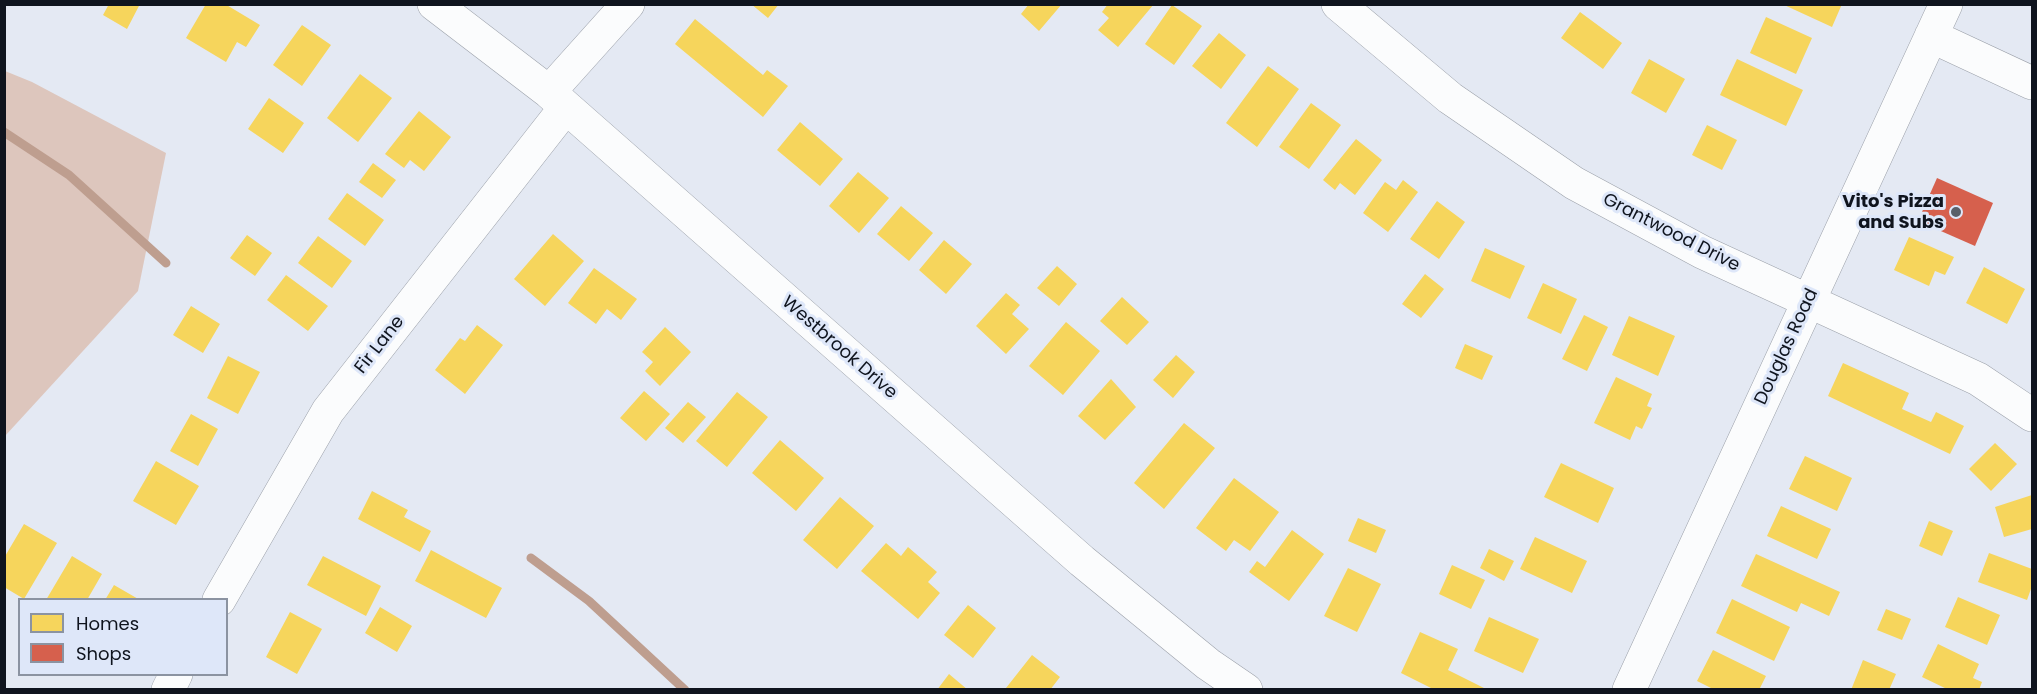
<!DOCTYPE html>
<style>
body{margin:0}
#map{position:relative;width:2037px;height:694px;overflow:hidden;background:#e4e9f3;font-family:Poppins,sans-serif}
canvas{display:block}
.frame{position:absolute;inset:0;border:6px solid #0f141e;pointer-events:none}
.legend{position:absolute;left:18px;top:598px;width:210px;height:78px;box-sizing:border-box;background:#dee7f9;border:2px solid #8b93a1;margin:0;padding:8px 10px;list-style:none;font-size:18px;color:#0f141e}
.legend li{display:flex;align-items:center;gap:12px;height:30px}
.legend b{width:30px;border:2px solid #8b93a1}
</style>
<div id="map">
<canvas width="2037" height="694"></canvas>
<div class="frame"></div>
<ul class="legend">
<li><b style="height:16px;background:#f6d55c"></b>Homes</li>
<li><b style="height:16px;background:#d6604d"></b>Shops</li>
</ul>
</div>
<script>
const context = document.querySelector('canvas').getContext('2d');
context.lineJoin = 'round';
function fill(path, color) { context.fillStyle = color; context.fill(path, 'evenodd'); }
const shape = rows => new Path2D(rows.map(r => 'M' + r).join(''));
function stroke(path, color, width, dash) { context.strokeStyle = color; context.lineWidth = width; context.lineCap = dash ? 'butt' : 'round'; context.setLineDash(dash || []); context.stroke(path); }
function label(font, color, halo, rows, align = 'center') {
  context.font = font + ' Poppins,sans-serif'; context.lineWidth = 6; context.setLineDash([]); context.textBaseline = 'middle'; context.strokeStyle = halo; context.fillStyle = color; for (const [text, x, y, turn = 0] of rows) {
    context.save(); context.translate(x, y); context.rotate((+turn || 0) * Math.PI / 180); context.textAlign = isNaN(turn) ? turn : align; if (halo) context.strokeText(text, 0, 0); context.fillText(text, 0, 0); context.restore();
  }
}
fill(shape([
 [5,71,32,82,166,153,138,291,5,436]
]), '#ddc6bd');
fill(shape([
 [109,4,140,4,127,29,103,15],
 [206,4,225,4,260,25,246,47,237,42,226,62,186,38],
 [751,4,779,4,768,18],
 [1029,4,1062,4,1039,31,1021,14],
 [1108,4,1154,4,1118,47,1098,30,1109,18,1102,12],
 [1782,4,1842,4,1832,27],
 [1172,5,1202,26,1174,65,1145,44],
 [1580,12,1622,43,1603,69,1561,38],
 [1766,17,1812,38,1796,74,1750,53],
 [695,19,763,75,767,70,788,86,763,117,675,44],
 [302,25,331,45,302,86,273,65],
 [1219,33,1246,55,1221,89,1192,66],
 [1649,59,1685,79,1666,113,1631,93],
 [1737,59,1803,90,1786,126,1720,95],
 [1268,66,1299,89,1257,147,1226,123],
 [360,74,392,98,358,142,327,118],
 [269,98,304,123,283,153,248,129],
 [1311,103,1341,125,1309,169,1279,147],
 [419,111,451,137,424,171,410,160,404,168,385,154],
 [800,122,843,159,820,186,777,150],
 [1707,125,1737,140,1722,170,1692,155],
 [1356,139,1382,160,1355,195,1340,183,1335,190,1323,180],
 [373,163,396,180,382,198,359,182],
 [858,172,889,198,859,233,829,206],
 [1403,180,1418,192,1388,232,1363,213,1385,182,1396,190],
 [347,193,384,220,365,246,328,219],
 [1437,201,1465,222,1439,259,1410,239],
 [901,206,933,233,909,261,877,234],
 [553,234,584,261,545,306,514,279],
 [247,235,272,253,255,276,230,258],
 [318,236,352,261,332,288,298,263],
 [1909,237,1954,257,1945,275,1935,271,1929,286,1894,270],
 [944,240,972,264,946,294,919,270],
 [1485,248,1525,266,1510,299,1471,281],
 [1057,266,1077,284,1059,306,1037,288],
 [1984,267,2025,289,2007,324,1966,303],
 [594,268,637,299,621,320,607,309,596,324,568,303],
 [1425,274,1444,289,1421,318,1402,304],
 [286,275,328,306,308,331,267,300],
 [1543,283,1577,299,1561,334,1527,318],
 [1006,293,1020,305,1012,314,1029,329,1006,354,976,326],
 [1122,297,1149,322,1127,345,1100,321],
 [191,306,220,324,203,353,173,335],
 [1584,315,1608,327,1587,371,1562,359],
 [1629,316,1675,336,1658,376,1612,355],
 [1066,322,1100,351,1063,395,1029,366],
 [477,325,503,345,465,394,435,370,460,338,465,341],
 [665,327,691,352,660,386,645,371,653,362,642,352],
 [1465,344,1493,356,1482,380,1455,368],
 [1176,355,1195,372,1173,398,1153,380],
 [228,356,260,372,238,414,207,398],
 [1843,363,1909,393,1902,409,1931,422,1936,412,1964,426,1950,454,1828,396],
 [1616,377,1652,394,1647,406,1652,408,1642,429,1636,426,1630,440,1594,423],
 [1111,379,1136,407,1105,440,1078,416],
 [644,391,670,414,646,441,620,418],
 [737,392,768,417,727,467,696,441],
 [688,402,706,417,683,443,665,428],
 [191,414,218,429,198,466,170,451],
 [1184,423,1215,448,1164,509,1134,483],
 [780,440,824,478,796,511,752,473],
 [1995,443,2017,464,1991,491,1969,469],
 [1805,456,1852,478,1837,511,1789,489],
 [156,461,199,486,176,525,133,501],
 [1561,463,1614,488,1598,523,1544,497],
 [1234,478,1279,512,1250,551,1234,540,1226,551,1196,528],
 [372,491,408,510,404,517,431,531,420,552,358,519],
 [2032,495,2032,529,2004,537,1995,507],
 [840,497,874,526,837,569,803,540],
 [1781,506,1831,529,1817,559,1767,536],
 [1358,518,1386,530,1376,553,1348,541],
 [1929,521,1953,531,1942,556,1919,546],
 [24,524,57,543,24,599,4,587,4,558],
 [1292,530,1324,554,1289,601,1249,572,1257,561,1265,567],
 [1535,537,1587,561,1572,593,1520,569],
 [886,543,901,556,908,547,937,572,928,582,940,593,918,619,861,571],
 [1489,549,1514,561,1504,581,1480,568],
 [431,550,502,588,486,618,415,581],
 [1989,553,2032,569,2032,586,2027,600,1978,582],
 [1756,554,1840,592,1829,616,1801,603,1797,612,1741,586],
 [72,556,102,574,87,600,46,600],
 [323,556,381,586,366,616,307,585],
 [1452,565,1485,580,1471,609,1439,594],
 [1348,568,1381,584,1357,632,1324,616],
 [114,585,140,600,105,600],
 [1958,597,2000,615,1987,645,1945,627],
 [1732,599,1790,627,1774,661,1716,633],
 [968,605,996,628,973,658,944,635],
 [380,607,412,626,397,652,365,633],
 [1886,609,1911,619,1902,640,1877,630],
 [290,612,322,629,297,674,266,657],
 [1489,617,1539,639,1523,673,1474,651],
 [1420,632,1458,649,1448,670,1488,690,1435,690,1401,673],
 [1938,644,1979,664,1973,678,1982,682,1979,690,1949,690,1922,677],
 [1713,650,1766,676,1759,690,1715,690,1697,681],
 [1032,655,1060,677,1050,690,1009,690,1006,688],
 [1863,660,1896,674,1889,690,1851,690],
 [949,674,968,690,937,690]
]), '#f6d55c');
fill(shape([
 [1937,178,1993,203,1975,246,1918,221]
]), '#d6604d');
stroke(shape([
 [4,132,69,175,166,263],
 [531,558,589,601,685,690]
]), '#be9e8f', 9);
const minor = shape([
 [434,4,549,92,1082,561,1208,664,1246,690],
 [1338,4,1450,98,1574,183,1702,252,1978,379,2032,415],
 [1931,36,2032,83],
 [549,92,628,4],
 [219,600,328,411,566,107],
 [168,690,176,674],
 [1629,690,1946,4]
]);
stroke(minor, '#9ba0a9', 34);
stroke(minor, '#fbfcfd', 33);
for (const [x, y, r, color] of [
 [1956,212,6,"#5a5f69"]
]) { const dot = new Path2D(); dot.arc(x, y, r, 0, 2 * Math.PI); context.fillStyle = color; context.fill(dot); stroke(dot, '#dee7f9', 2); }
label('bold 18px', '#0f141e', '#dee7f9', [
 ["Vito's Pizza",1944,202],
 ["and Subs",1944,223]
], 'right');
label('18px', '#0f141e', '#dee7f9', [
 ["Grantwood Drive",1671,233,27],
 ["Fir Lane",380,345,-52],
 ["Douglas Road",1787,347,-65],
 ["Westbrook Drive",839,348,41]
]);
</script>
